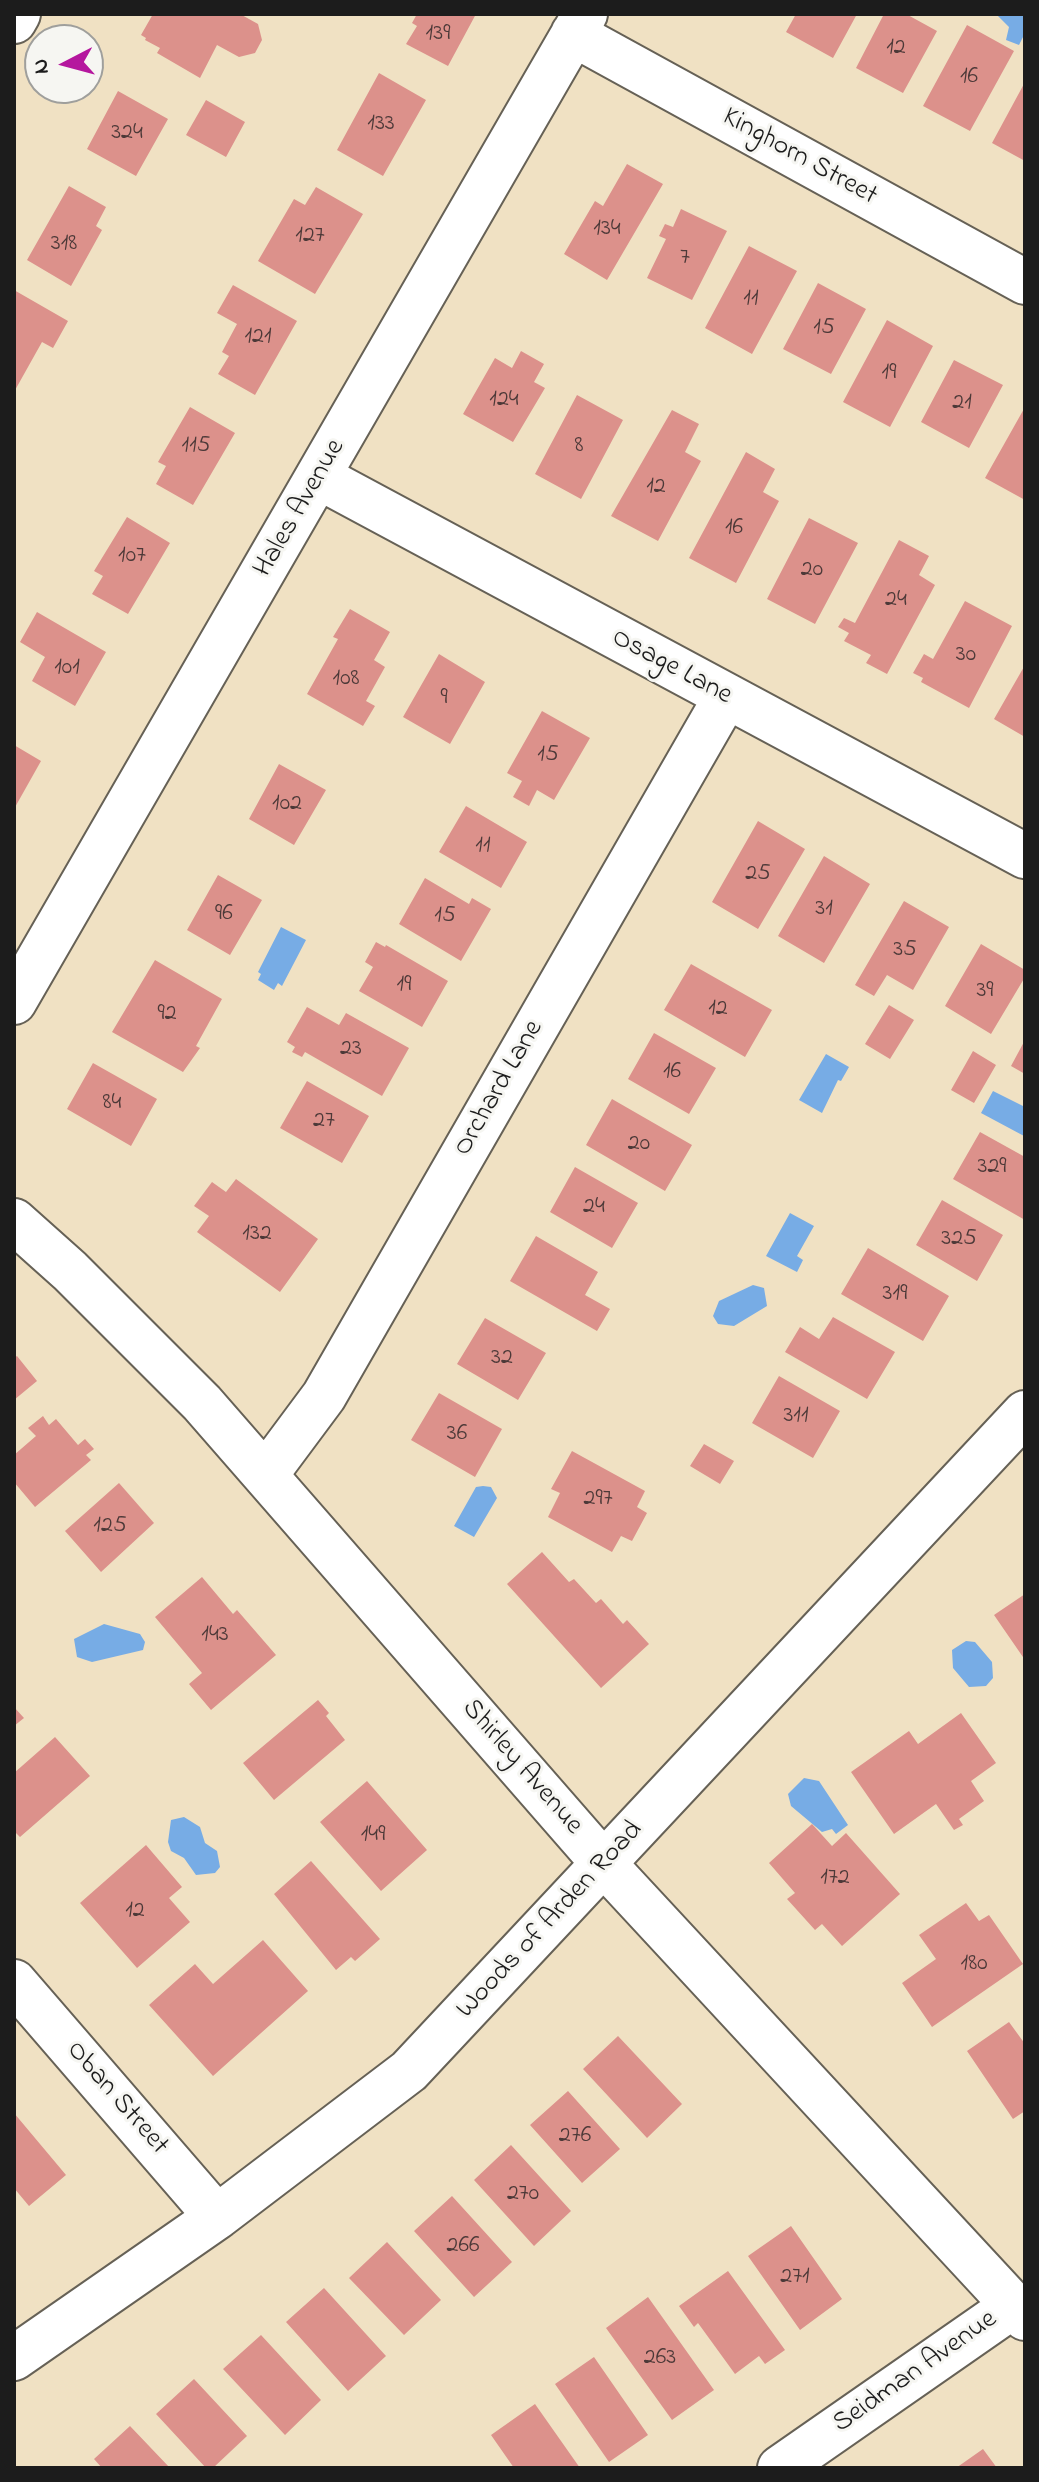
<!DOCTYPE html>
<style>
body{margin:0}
#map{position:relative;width:1039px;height:2482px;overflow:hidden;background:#f0e1c3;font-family:"Indie Flower",sans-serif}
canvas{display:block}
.frame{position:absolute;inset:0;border:16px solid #1c1c1c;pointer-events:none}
.north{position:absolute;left:24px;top:24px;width:80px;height:80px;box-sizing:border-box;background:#f6f6f2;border:2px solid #9f9f9c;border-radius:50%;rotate:264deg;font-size:22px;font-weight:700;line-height:32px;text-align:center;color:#1c1c1c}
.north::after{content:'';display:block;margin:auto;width:28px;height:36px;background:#b5179e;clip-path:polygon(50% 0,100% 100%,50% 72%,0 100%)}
</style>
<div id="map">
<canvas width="1039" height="2482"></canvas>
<div class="frame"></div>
<div class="north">N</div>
</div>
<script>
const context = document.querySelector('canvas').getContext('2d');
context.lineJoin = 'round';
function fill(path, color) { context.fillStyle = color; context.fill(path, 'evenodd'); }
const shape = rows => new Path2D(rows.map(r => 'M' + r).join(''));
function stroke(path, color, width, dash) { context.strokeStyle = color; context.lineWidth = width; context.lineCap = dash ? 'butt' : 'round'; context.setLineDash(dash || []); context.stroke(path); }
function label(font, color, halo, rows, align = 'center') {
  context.font = font + ' "Indie Flower",sans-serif'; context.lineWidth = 6; context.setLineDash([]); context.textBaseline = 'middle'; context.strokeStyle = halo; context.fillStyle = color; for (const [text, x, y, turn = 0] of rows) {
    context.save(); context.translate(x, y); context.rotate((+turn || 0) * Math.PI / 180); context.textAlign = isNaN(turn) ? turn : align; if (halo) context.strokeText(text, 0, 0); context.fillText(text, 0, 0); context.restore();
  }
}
fill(shape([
 [996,14,1025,14,1025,33,1019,45,1006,40,1009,27],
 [281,927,306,940,282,986,278,983,274,990,258,980,261,974,258,972],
 [826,1054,849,1067,841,1081,838,1080,822,1113,799,1100],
 [993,1091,1025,1107,1024,1136,981,1113],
 [790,1213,814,1226,797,1256,803,1260,797,1272,766,1256],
 [753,1285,764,1288,767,1306,734,1326,718,1324,713,1316,719,1301],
 [483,1486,491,1487,497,1498,474,1537,454,1526,476,1487],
 [104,1624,140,1634,145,1642,143,1650,92,1662,77,1657,74,1639],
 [966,1641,975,1642,992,1662,993,1678,986,1686,969,1687,953,1668,952,1650],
 [804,1778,819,1781,848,1825,836,1834,832,1829,822,1832,791,1806,788,1794],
 [184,1817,200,1827,205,1843,217,1851,220,1867,215,1873,196,1875,184,1858,171,1851,168,1842,171,1820]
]), '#77ace5');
fill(shape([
 [153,14,240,14,258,24,262,40,255,53,239,57,217,45,200,78,157,53,160,48,145,40,146,38,141,35],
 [417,14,476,14,448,66,406,44,417,26,412,23],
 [796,14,857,14,833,58,786,32],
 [884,14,906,14,937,31,903,93,856,68],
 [967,25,1014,51,970,131,923,106],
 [379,73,426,100,383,176,337,150],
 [1025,82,1025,161,992,143],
 [118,91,168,119,136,176,87,149],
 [206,100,245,122,226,157,186,135],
 [627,164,663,184,607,280,564,254,595,201,603,206],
 [69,186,106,207,96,226,102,230,71,286,27,260],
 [316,187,363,214,315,294,258,261,294,199,305,205],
 [681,209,727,231,692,300,647,278,666,239,659,236,665,224,673,227],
 [749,246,797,271,752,354,705,328],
 [818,283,866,309,831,374,783,349],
 [233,285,297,321,255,395,218,374,229,356,222,352,237,324,217,313],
 [14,290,68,321,53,348,42,342,14,392],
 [887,320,933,346,890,427,843,402],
 [521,351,544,364,534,382,545,388,513,442,463,414,495,358,512,368],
 [954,360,1003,385,969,448,921,422],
 [577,395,623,420,581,499,535,474],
 [190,407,235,433,193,505,156,484,166,466,158,462],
 [1025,407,1025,500,985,478],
 [672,410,699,424,685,452,701,461,658,541,611,516],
 [746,452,775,469,763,492,779,501,736,583,689,558],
 [127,517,170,543,128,614,92,594,103,576,94,571],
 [809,518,858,543,815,624,767,599],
 [899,540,929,556,919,575,935,585,887,674,866,663,871,655,844,641,849,633,838,627,844,618,855,623],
 [965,601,1012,626,969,708,921,682,923,678,913,673,924,654,933,659],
 [350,609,390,632,374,660,385,667,366,701,375,706,363,726,307,694,338,639,333,637],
 [37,612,106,652,75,706,32,681,45,657,20,642],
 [439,654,485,682,450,744,403,717],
 [1025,665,1025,737,994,719],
 [542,711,590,738,554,800,537,790,529,806,513,797,522,781,507,773],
 [14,745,41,761,14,809],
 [279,764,326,790,294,845,249,819],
 [466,806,527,842,501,888,439,852],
 [758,821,805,849,758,929,712,902],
 [824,856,870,884,824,963,778,936],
 [218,875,262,900,230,955,187,930],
 [425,878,469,904,472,898,491,909,461,961,399,924],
 [904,901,949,927,913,990,887,975,874,996,855,985],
 [376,942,385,947,386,945,448,981,422,1027,359,991,373,967,365,962],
 [981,944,1025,970,1025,977,991,1034,945,1006],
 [155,960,222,999,196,1046,200,1048,183,1072,112,1032],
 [691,964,772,1010,745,1057,664,1010],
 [889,1005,914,1020,890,1059,865,1044],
 [307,1007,339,1025,346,1013,409,1048,382,1096,305,1052,302,1057,292,1052,295,1047,287,1042],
 [654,1033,716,1068,689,1114,628,1079],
 [1025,1040,1025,1074,1011,1066],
 [973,1051,996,1065,974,1103,951,1090],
 [93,1063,157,1099,131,1146,67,1109],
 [307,1081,369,1116,342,1163,280,1128],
 [612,1099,692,1145,665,1191,586,1145],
 [980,1132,1025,1157,1025,1220,953,1179],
 [575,1167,638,1203,612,1248,550,1212],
 [236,1179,318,1239,280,1292,197,1232,209,1216,194,1206,212,1182,226,1192],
 [942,1200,1003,1235,977,1281,916,1245],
 [536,1236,598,1272,585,1295,610,1309,597,1331,510,1281],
 [868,1248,949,1296,923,1341,841,1294],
 [833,1317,895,1352,867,1399,785,1352,800,1327,819,1339],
 [485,1318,546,1353,518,1400,457,1364],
 [17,1356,37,1381,14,1400,14,1358],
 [779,1376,840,1411,813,1458,752,1423],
 [439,1393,502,1429,475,1477,411,1440],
 [43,1416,49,1425,56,1419,78,1445,85,1439,94,1449,86,1455,91,1460,35,1507,14,1482,14,1455,36,1436,28,1428],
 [704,1444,734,1461,720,1484,690,1466],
 [572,1451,645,1491,637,1507,647,1513,632,1541,621,1536,612,1552,548,1517,560,1493,551,1489],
 [119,1483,154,1523,101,1572,65,1531],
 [542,1552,569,1582,574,1579,596,1603,601,1599,623,1624,627,1620,649,1644,601,1688,507,1584],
 [202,1577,233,1614,237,1610,276,1655,211,1710,189,1684,202,1673,155,1617],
 [1025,1594,1025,1660,994,1615],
 [318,1700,329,1713,326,1716,345,1740,274,1800,243,1763],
 [14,1707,24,1718,14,1726],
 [961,1713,996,1763,971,1781,984,1801,959,1819,963,1825,954,1830,936,1804,894,1834,851,1772,909,1731,918,1744],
 [55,1737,90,1776,20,1837,14,1831,14,1773],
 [367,1781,427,1850,381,1891,320,1822],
 [812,1824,832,1846,846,1833,900,1894,842,1946,822,1924,815,1930,787,1899,795,1893,769,1863],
 [146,1845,182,1887,169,1898,190,1922,137,1968,80,1903],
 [311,1861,380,1939,355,1961,351,1957,336,1970,274,1894],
 [966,1903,979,1921,989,1915,1023,1964,932,2027,902,1983,936,1959,919,1935],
 [263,1940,308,1991,213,2076,149,2005,195,1964,213,1984],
 [1009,2022,1025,2044,1025,2111,1013,2119,967,2051],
 [618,2036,682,2104,647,2138,583,2069],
 [568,2091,620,2149,582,2183,530,2125],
 [14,2113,66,2175,29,2206,14,2188],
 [511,2145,571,2211,534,2246,474,2180],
 [452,2196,512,2262,474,2297,414,2231],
 [791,2226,842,2299,800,2330,748,2256],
 [387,2242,441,2300,404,2335,349,2278],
 [728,2271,785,2350,765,2364,759,2356,735,2374,698,2323,694,2327,679,2306],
 [324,2288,386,2356,348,2391,286,2322],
 [648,2297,714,2390,672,2420,606,2328],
 [261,2335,321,2400,285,2435,223,2369],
 [594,2357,648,2435,609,2462,555,2384],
 [194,2379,247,2436,213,2468,206,2468,156,2414],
 [535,2404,580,2468,514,2468,491,2435],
 [130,2426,170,2468,102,2468,94,2459],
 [983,2449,997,2468,956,2468]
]), '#dc918b');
const minor = shape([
 [14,21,18,14],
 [573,34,1025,282],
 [319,477,1025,856],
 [14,1002,585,14],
 [14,1221,70,1271,202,1403,605,1865,1025,2318],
 [266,1474,324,1396,726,697],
 [14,1982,217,2217],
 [14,2358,217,2217,409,2071,1025,1413],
 [780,2468,1013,2306]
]);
stroke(minor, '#666156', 48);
stroke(minor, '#fff', 44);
label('24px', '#4c3938', null, [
 ["139",438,35],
 ["12",896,49],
 ["16",969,78],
 ["133",381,125],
 ["324",127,134],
 ["134",607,230],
 ["127",310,237],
 ["318",64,245],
 ["7",685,259],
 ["11",751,300],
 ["15",824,329],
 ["121",258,338],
 ["19",889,374],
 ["124",504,401],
 ["21",962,404],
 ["115",196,447],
 ["8",579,447],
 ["12",656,488],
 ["16",734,529],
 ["107",132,557],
 ["20",812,571],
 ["24",896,601],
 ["30",966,656],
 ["101",67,669],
 ["108",346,680],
 ["9",444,699],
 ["15",548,756],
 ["102",287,805],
 ["11",483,847],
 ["25",758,875],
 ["31",824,910],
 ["96",224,915],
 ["15",445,917],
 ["35",905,951],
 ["19",404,986],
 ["39",985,992],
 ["12",718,1010],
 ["92",167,1015],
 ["23",351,1050],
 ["16",672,1073],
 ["84",112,1104],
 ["27",324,1122],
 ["20",639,1145],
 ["329",992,1168],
 ["24",594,1208],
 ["132",257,1235],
 ["325",959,1240],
 ["319",895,1295],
 ["32",502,1359],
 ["311",796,1417],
 ["36",457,1435],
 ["297",598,1500],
 ["125",110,1527],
 ["143",215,1636],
 ["149",373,1836],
 ["172",835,1879],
 ["12",135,1912],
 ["180",974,1965],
 ["276",575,2137],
 ["270",523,2195],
 ["266",463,2247],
 ["271",795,2278],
 ["263",660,2359]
]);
label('28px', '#1c1c1c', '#f6f6f2', [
 ["Kinghorn Street",799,158,29],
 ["Hales Avenue",301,509,-60],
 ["Osage Lane",671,668,28],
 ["Orchard Lane",500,1089,-60],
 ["Shirley Avenue",521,1768,49],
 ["Woods of Arden Road",551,1921,-47],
 ["Oban Street",116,2099,49],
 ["Seidman Avenue",916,2373,-35]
]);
</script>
